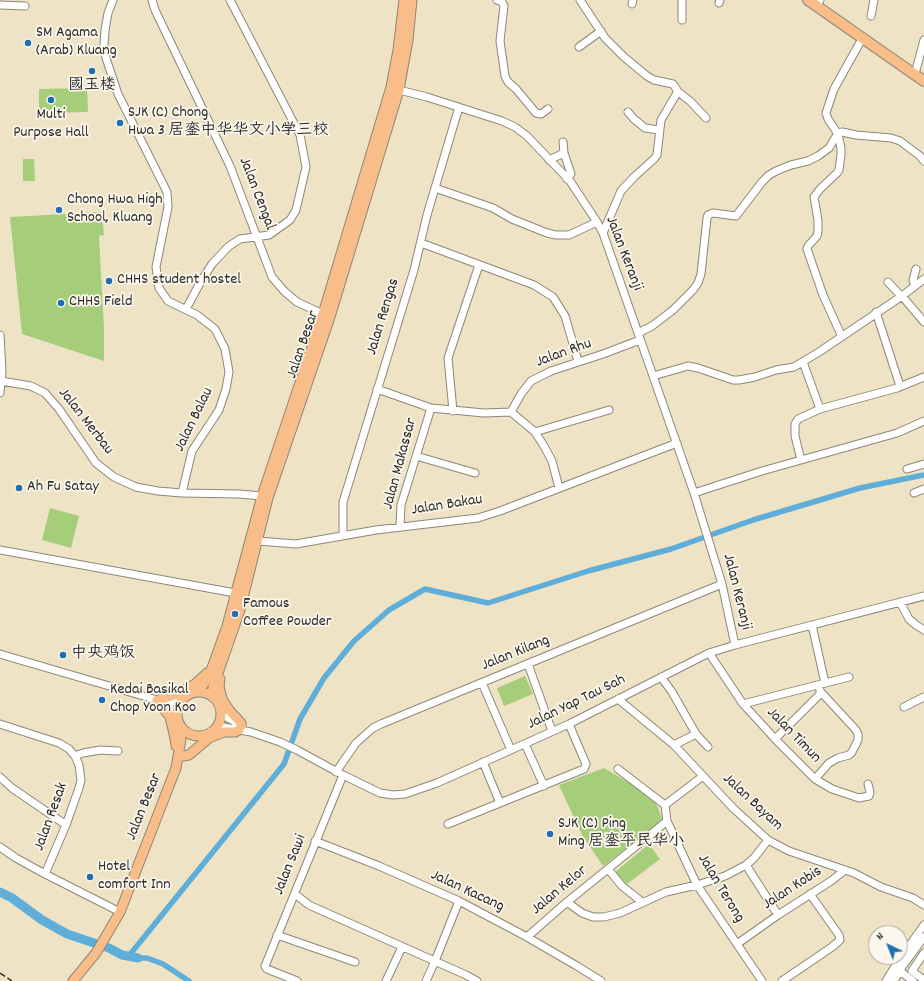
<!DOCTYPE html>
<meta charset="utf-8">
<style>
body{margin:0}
#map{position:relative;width:924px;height:981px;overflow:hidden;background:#eee3c4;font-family:Dekko,sans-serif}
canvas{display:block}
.north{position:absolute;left:868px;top:925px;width:40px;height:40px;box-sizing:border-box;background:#fbf7ec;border:1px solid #a8a59f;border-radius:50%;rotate:317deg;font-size:11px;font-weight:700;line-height:16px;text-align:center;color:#2b2b2b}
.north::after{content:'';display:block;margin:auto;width:14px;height:18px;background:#1f6fb2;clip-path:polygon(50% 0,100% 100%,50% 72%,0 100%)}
</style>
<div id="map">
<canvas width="924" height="981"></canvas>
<div class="north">N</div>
</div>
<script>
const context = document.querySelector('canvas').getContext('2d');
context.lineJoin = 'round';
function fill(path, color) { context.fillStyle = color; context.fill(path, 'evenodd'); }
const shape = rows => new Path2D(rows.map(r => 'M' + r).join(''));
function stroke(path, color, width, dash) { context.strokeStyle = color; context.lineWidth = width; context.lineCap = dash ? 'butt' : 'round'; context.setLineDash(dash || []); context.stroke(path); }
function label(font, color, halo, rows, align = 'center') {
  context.font = font + ' Dekko,"LXGW WenKai TC",sans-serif'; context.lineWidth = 3.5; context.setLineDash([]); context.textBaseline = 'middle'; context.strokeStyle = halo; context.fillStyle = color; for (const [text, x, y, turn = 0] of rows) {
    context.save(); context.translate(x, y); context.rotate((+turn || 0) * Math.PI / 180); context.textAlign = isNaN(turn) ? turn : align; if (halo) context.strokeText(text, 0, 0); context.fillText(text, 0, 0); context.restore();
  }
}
fill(shape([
 [87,88,88,112,39,113,39,89],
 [23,159,34,159,35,181,23,181],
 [102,212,104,235,99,236,104,328,104,361,22,334,10,217],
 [50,508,79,516,71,548,42,540],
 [525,676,533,694,504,706,497,688],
 [604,768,643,791,656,803,663,821,603,866,582,835,559,785],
 [649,844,660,859,627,884,615,872]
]), '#a6ce7a');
stroke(shape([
 [128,957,284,764,300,719,324,678,354,641,389,610,425,589,488,603,588,571,671,549,753,520,860,488,924,475],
 [138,958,147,958,163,964,189,981]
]), '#5faed9', 5.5);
stroke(shape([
 [0,892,12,898,42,920,67,934,109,948,122,955,138,958]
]), '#5faed9', 9);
const minor = shape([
 [113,0,108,13,105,30,104,45,106,58,118,94,167,192,168,207,156,267,159,288,168,301,197,315,215,329,225,349,229,372,226,389,219,410,192,451,182,493],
 [152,0,155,10,230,166,272,277,284,291,297,302,323,314],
 [497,0,502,2,504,6,500,41,505,76,508,82,516,89,536,113,541,114,548,109],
 [580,0,605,38,624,57,647,76,654,80,673,84,677,90,677,93,661,120,657,155,654,159,634,177,621,191,603,233],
 [819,2,820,0],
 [719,3,720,0],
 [632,4,633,0],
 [0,5,25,6],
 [871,16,874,0],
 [682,20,682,0],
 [579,47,601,31],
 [915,74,924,40],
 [399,90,427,97,502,121,515,127,527,136,570,181,597,222,603,233,694,493,722,584,735,645],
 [677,91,690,101,706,118],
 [628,112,634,119,645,128,659,130],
 [838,133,842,132,856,135,891,138,900,141,920,156,924,161],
 [563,142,564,153,571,174,567,179],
 [549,160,564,153],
 [435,188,493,208,512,219,547,233,556,235,569,235,597,222],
 [421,243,534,285,553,297,565,316,578,361],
 [888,282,901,296],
 [915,286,913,280,916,269],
 [902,296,924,322],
 [186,309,200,283,212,264,229,246,240,239,269,235,290,220,296,210,306,167,300,135,230,0],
 [876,312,900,386],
 [638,333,652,326,673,310,693,290,698,283,701,274,707,218,708,215,713,213,736,216,762,182,769,175,776,171,791,165,808,161,818,156,829,148,838,133],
 [0,335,2,372,0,393],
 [842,337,823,295,807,249,808,246,817,236,818,231,818,220,814,197,820,189,837,173,839,170,841,155,841,148,838,134,828,119,826,113,834,89,863,37],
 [803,362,820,409,897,388,924,377],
 [653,376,688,366,698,368,733,380,739,380,755,377,776,370,794,367,819,352,902,296,924,279],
 [1,381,31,386,45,393,59,409,96,463,114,477,136,487,158,491,182,493,239,494,262,496],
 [377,389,431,408,484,413,511,412,535,432,544,446,552,461,559,488],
 [453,411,448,358,479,265],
 [511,412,521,394,531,381,551,371,603,354,640,340],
 [535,432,609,410],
 [416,456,475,473],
 [801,460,795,436,795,424,798,419,820,409],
 [907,469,924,464],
 [694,493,762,471,897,433,924,421],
 [914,493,924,489],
 [400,527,401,505,431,408],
 [343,535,343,502,414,270,427,215,459,107],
 [258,541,296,544,376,530,478,518,500,511,677,443],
 [0,550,235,593],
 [900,602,909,619,916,625,924,630],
 [812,625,825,683],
 [709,653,743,704,778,742,815,779,832,789,859,798,869,796,870,792,868,784],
 [0,654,157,700,180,702],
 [528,664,552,731],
 [661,677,672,692,696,734,708,747],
 [482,683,511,750],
 [618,699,674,745,733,808,768,840,789,851,854,873,881,887,913,898,924,905],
 [160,700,176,712],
 [743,704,849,677],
 [904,707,924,697],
 [221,714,242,726],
 [0,724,59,743,69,749,75,756,79,765,81,780,79,788,66,825,45,874],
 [218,726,251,732,280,742,297,750,343,775,380,793,393,795,405,794,437,783,569,724,709,653,735,645,924,596],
 [775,739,821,693],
 [525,744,544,786],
 [674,745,696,734],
 [75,756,83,753,100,750,118,751],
 [483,762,500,803],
 [618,769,665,805],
 [336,772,356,743,373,728,381,724,722,584],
 [0,777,12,788,66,825],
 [815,779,829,763,838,758,849,755,852,752,858,740,858,734,856,730,820,691,819,685],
 [665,805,667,821,697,885,762,981],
 [665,805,703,776],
 [448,824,584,769,586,764,569,724],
 [315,841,379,866,459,901,527,937,577,966,601,981],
 [0,847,16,858,45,874,120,912],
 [746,865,778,915],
 [608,869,622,886,642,902],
 [295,894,309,905,466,975,477,981],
 [567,902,582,913,593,917,604,917,620,913,666,892,697,885,725,876,746,865,754,858,768,840],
 [277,935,355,962],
 [527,937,567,902,667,821],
 [737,944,778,915,831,881,845,870],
 [924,953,912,971,924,980],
 [896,968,913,981],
 [297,981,267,969,265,966,343,775],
 [386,981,402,947],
 [426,981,435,961,459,901],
 [782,981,832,947,840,940,839,935,810,894],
 [886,981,897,963,924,925],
 [894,981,902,967,924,937]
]);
const major = shape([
 [220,679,219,686,222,699,229,710,241,723,241,726],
 [199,691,209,676,227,626,262,496,323,314,391,87,398,50,404,0],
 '177 714a22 22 0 1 1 44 0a22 22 0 1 1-44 0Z',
 [213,696,213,687,216,679,240,610,268,498,330,317,399,90,408,40,412,0],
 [157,700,170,717,175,738,176,746],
 [158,700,178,694,195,684,207,673],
 [183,756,189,755,209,738,224,732,235,732,239,730],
 [73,981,96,953,120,912,176,768,181,739,181,728]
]);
const highway = shape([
 [808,0,924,81]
]);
stroke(minor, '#8c8778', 9);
stroke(major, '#8c8778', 11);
stroke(highway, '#8c8778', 12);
stroke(minor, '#fff', 7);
stroke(major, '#f8bd88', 9);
stroke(highway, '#f8bd88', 10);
stroke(shape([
 [0,973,12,981]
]), '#2b2b2b', 1.5, [6, 3]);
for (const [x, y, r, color] of [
 [28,43,4,"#1f6fb2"],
 [92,71,4,"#1f6fb2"],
 [51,100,4,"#1f6fb2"],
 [120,123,4,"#1f6fb2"],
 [59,210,4,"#1f6fb2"],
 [109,281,4,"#1f6fb2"],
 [61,303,4,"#1f6fb2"],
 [19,488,4,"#1f6fb2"],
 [235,614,4,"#1f6fb2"],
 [63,655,4,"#1f6fb2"],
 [102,700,4,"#1f6fb2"],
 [550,834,4,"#1f6fb2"],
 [90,877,4,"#1f6fb2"]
]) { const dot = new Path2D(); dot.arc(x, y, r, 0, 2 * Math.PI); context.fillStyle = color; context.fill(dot); stroke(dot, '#fbf7ec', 1.5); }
label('16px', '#2b2b2b', '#fbf7ec', [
 ["SM Agama",36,34],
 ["(Arab) Kluang",36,52],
 ["國玉楼",92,87,"center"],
 ["SJK (C) Chong",128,114],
 ["Hwa 3 居銮中华华文小学三校",128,132],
 ["Multi",51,116,"center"],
 ["Purpose Hall",51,134,"center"],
 ["Chong Hwa High",67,201],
 ["School, Kluang",67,219],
 ["CHHS student hostel",117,281],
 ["CHHS Field",69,303],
 ["Ah Fu Satay",27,488],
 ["Famous",243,605],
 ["Coffee Powder",243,623],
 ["中央鸡饭",71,655],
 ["Kedai Basikal",110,691],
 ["Chop Yoon Koo",110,709],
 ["SJK (C) Ping",558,825],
 ["Ming 居銮平民华小",558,843],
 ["Hotel",98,868],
 ["comfort Inn",98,886]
], 'left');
label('16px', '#2b2b2b', '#fbf7ec', [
 ["Jalan Cengal",256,194,69],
 ["Jalan Keranji",623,254,69],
 ["Jalan Rengas",384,317,-73],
 ["Jalan Besar",304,345,-71],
 ["Jalan Rhu",564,354,-20],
 ["Jalan Balau",195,420,-64],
 ["Jalan Merbau",85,422,52],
 ["Jalan Makassar",401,464,-75],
 ["Jalan Bakau",447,506,-9],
 ["Jalan Keranji",736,592,76],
 ["Jalan Kilang",516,654,-22],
 ["Jalan Yap Tau Sah",577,703,-26],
 ["Jalan Timun",793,736,46],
 ["Jalan Bayam",752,803,43],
 ["Jalan Besar",145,807,-68],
 ["Jalan Resak",52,817,-70],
 ["Jalan Sawi",291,865,-68],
 ["Jalan Terong",720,889,59],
 ["Jalan Kobis",793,889,-33],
 ["Jalan Kelor",560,891,-40],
 ["Jalan Kacang",467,892,25]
]);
</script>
